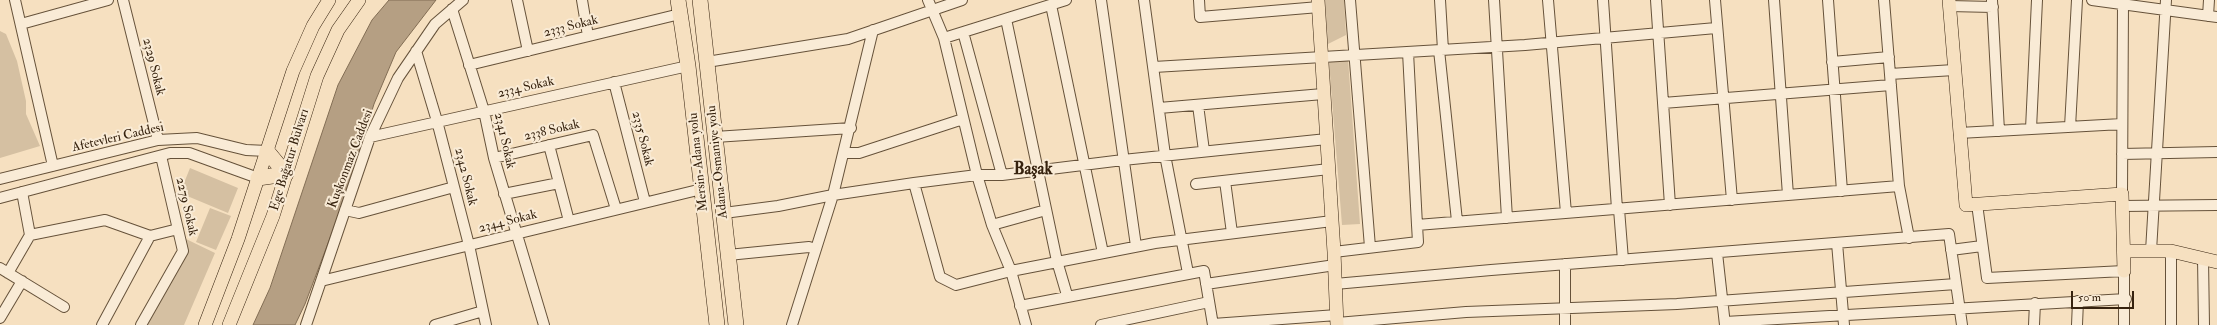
<!DOCTYPE html>
<meta charset="utf-8">
<style>
body{margin:0}
#map{position:relative;width:2217px;height:325px;overflow:hidden;background:#f6e0c0;font-family:"IM FELL Double Pica",serif}
canvas{display:block}
.scale{position:absolute;left:2071px;top:291px;width:63px;height:18px;box-sizing:border-box;border:2px solid #36220e;border-top:0;padding-left:5px;font-size:12px;line-height:14px;white-space:nowrap;color:#36220e;-webkit-text-stroke:3px #f9ebd6;paint-order:stroke}
</style>
<div id="map">
<canvas width="2217" height="325"></canvas>
<div class="scale">50 m</div>
</div>
<script>
const context = document.querySelector('canvas').getContext('2d');
context.lineJoin = 'round';
function fill(path, color) { context.fillStyle = color; context.fill(path, 'evenodd'); }
const shape = rows => new Path2D(rows.map(r => 'M' + r).join(''));
function stroke(path, color, width, dash) { context.strokeStyle = color; context.lineWidth = width; context.lineCap = dash ? 'butt' : 'round'; context.setLineDash(dash || []); context.stroke(path); }
function label(font, color, halo, rows, align = 'center') {
  context.font = font + ' "IM FELL Double Pica",serif'; context.lineWidth = 4; context.setLineDash([]); context.textBaseline = 'middle'; context.strokeStyle = halo; context.fillStyle = color; for (const [text, x, y, turn = 0] of rows) {
    context.save(); context.translate(x, y); context.rotate((+turn || 0) * Math.PI / 180); context.textAlign = isNaN(turn) ? turn : align; if (halo) context.strokeText(text, 0, 0); context.fillText(text, 0, 0); context.restore();
  }
}
fill(shape([
 [1325,0,1344,0,1346,35,1328,44],
 [0,31,6,34,17,61,26,101,26,114,40,146,0,158],
 [1348,59,1360,224,1342,225,1329,62],
 [190,168,238,188,228,213,180,193],
 [210,208,231,216,216,250,196,242],
 [186,239,215,253,184,325,143,325,184,255]
]), '#d5c0a2');
const water = shape([
 [389,0,436,0,396,52,374,104,343,204,305,304,295,325,253,325,270,288,338,85,372,20,389,0]
]);
fill(water, '#b59f83');
stroke(water, '#826d54', 1);
const minor = shape([
 [15,0,53,166],
 [123,0,158,140],
 [517,0,528,51],
 [582,0,588,36],
 [928,0,944,38,977,175,1002,175,1123,160,1327,139],
 [1101,0,1136,246],
 [1144,0,1165,155,1188,273],
 [1199,0,1200,17,1319,7],
 [1350,0,1370,247],
 [1440,0,1443,50],
 [1494,0,1507,218],
 [1548,0,1566,213],
 [1603,0,1617,209],
 [1656,0,1670,205],
 [1715,0,1732,200],
 [1774,0,1788,195],
 [1828,0,1842,191],
 [1884,0,1899,186,1909,238],
 [1992,0,1999,131],
 [2092,0,2217,17],
 [1051,5,1103,253],
 [1949,6,1993,7],
 [452,9,484,111,494,158,544,325],
 [2208,16,2209,0],
 [1006,19,1057,261,1067,295],
 [21,24,108,0],
 [963,32,1002,175],
 [944,38,1066,0],
 [1439,50,1457,221],
 [416,51,437,121,469,245,486,325],
 [1408,52,1417,225],
 [707,62,848,39,962,0],
 [1832,62,1889,57],
 [469,65,680,14],
 [1154,67,1525,45,1716,28],
 [1890,74,1954,70],
 [614,82,645,202],
 [1663,103,1891,85],
 [1198,105,1204,151],
 [1159,108,1323,94],
 [2070,127,2077,0],
 [2031,129,2037,0],
 [1959,133,2122,124],
 [370,137,688,66],
 [715,137,851,128],
 [549,145,569,221],
 [844,153,859,153,963,119],
 [2122,154,2217,152],
 [494,158,593,135,616,209],
 [0,179,158,140,197,138,246,150,267,151],
 [1225,181,1232,233],
 [914,183,940,277,956,285,1011,271,1155,243,1332,221],
 [1196,184,1329,169],
 [504,194,559,183],
 [2122,194,2123,3],
 [0,198,170,153,189,153,258,178],
 [1977,204,1987,278,2124,271,2124,325],
 [2122,206,2217,205],
 [1619,209,1623,260],
 [345,210,359,213,454,187],
 [724,213,778,206,833,195,914,183,977,175,992,225,1011,271,1026,325],
 [992,225,1046,210],
 [30,235,105,220,150,236],
 [1837,243,1844,325],
 [1951,250,1982,246],
 [2151,251,2166,0],
 [1334,252,1418,242,1417,225,1899,186],
 [1717,253,1725,325],
 [728,255,809,247,816,249],
 [2203,258,2204,325],
 [1565,264,1565,325],
 [0,268,64,307],
 [8,273,30,235,22,192],
 [321,281,702,189],
 [1206,284,1335,265],
 [1335,284,1491,270,1949,234,1962,325],
 [1020,306,1204,271,1213,325],
 [0,318,22,281],
 [1725,322,2126,299],
 [1337,323,1466,312,1677,304,1956,284],
 [1213,324,1337,315],
 [102,325,150,236,178,229],
 [141,325,183,251,161,156],
 [306,325,370,137,398,78,435,24,463,0],
 [435,325,483,311],
 [792,325,833,195,873,30],
 [1101,325,1209,302],
 [2034,325,2035,303],
 [2077,325,2078,301],
 [2171,325,2171,251]
]);
const major = shape([
 [1318,0,1334,252,1337,325],
 [1949,0,1966,205,2122,194,2124,271],
 [2124,251,2171,251,2217,262],
 [205,325,238,239,293,71,313,26,329,0],
 [229,325,273,216,317,76,338,30,359,0]
]);
const highway = shape([
 [678,0,688,66,717,325],
 [700,0,736,325],
 [258,178,286,174,267,151]
]);
stroke(minor, '#66523a', 12);
stroke(major, '#36220e', 14);
stroke(highway, '#36220e', 16);
stroke(minor, '#f9ebd6', 10);
stroke(major, '#f6e0c0', 13);
stroke(highway, '#f6e0c0', 15);
label('13px', '#36220e', '#f9ebd6', [
 ["2333 Sokak",571,27,-14],
 ["2329 Sokak",153,67,76],
 ["2334 Sokak",526,88,-13],
 ["2338 Sokak",552,131,-13],
 ["Afetevleri Caddesi",118,138,-13],
 ["2335 Sokak",642,139,76],
 ["2341 Sokak",504,141,77],
 ["Kuşkonmaz Caddesi",351,159,-69],
 ["Ege Bağatur Bulvarı",290,160,-73],
 ["Mersin-Adana yolu",699,162,-96],
 ["Adana-Osmaniye yolu",718,162,-96],
 ["2342 Sokak",465,177,76],
 ["2279 Sokak",186,207,77],
 ["2344 Sokak",508,222,-14]
]);
label('bold 17px', '#36220e', '#f9ebd6', [
 ["Başak",1033,170]
]);
</script>
